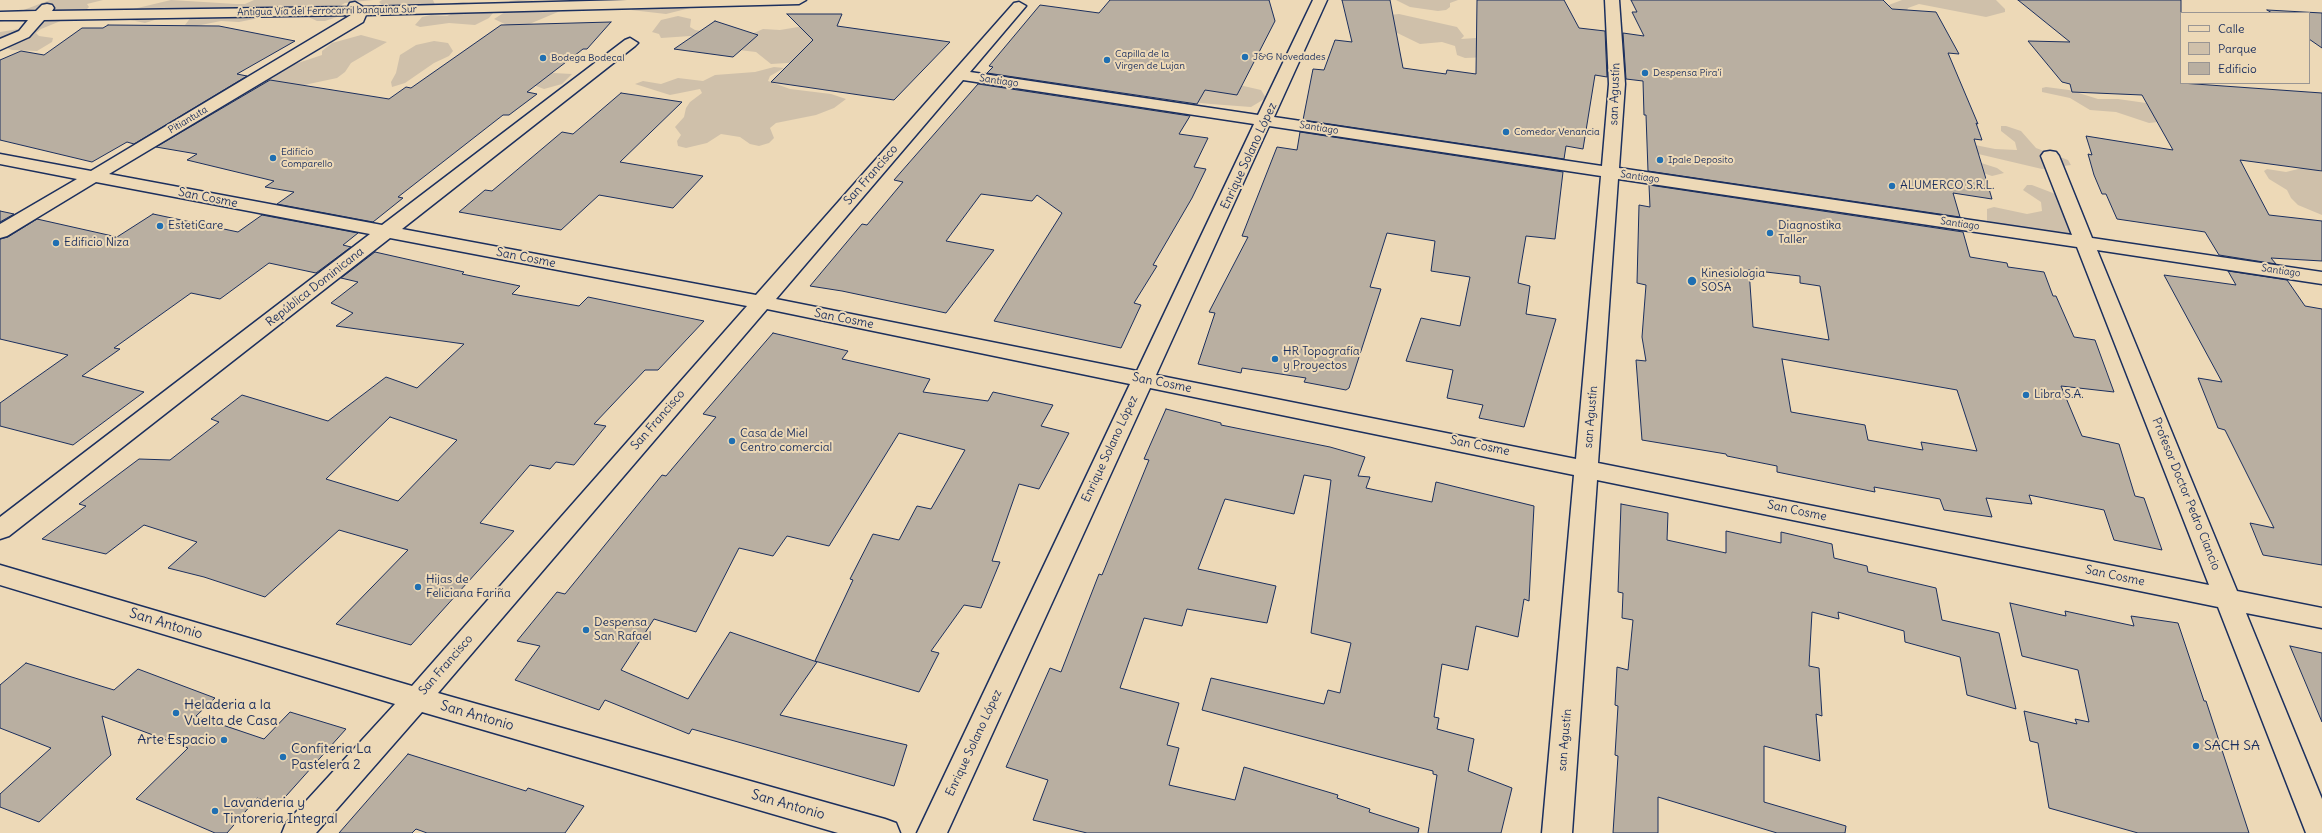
<!DOCTYPE html>
<meta charset="utf-8">
<style>
body{margin:0}
#map{position:relative;width:2322px;height:833px;overflow:hidden;background:#edd9b7;font-family:Delius,sans-serif}
canvas{display:block}
.legend{position:absolute;left:2180px;top:12px;width:130px;height:72px;box-sizing:border-box;background:#edd9b7;border:1px solid #999593;margin:0;padding:5px 7px;list-style:none;font-size:12px;color:#1b2f5e}
.legend li{display:flex;align-items:center;gap:8px;height:20px}
.legend b{width:20px;border:1px solid #999593}
</style>
<div id="map">
<canvas width="2322" height="833"></canvas>
<ul class="legend">
<li><b style="height:5px;background:#edd9b7"></b>Calle</li>
<li><b style="height:11px;background:#cfc0aa"></b>Parque</li>
<li><b style="height:11px;background:#b9afa1"></b>Edificio</li>
</ul>
</div>
<script>
const context = document.querySelector('canvas').getContext('2d');
context.lineJoin = 'round';
function fill(path, color) { context.fillStyle = color; context.fill(path, 'evenodd'); }
const shape = rows => new Path2D(rows.map(r => 'M' + r).join(''));
function stroke(path, color, width, dash) { context.strokeStyle = color; context.lineWidth = width; context.lineCap = dash ? 'butt' : 'round'; context.setLineDash(dash || []); context.stroke(path); }
function label(font, color, halo, rows, align = 'center') {
  context.font = font + ' Delius,sans-serif'; context.lineWidth = 4; context.setLineDash([]); context.textBaseline = 'middle'; context.strokeStyle = halo; context.fillStyle = color; for (const [text, x, y, turn = 0] of rows) {
    context.save(); context.translate(x, y); context.rotate((+turn || 0) * Math.PI / 180); context.textAlign = isNaN(turn) ? turn : align; if (halo) context.strokeText(text, 0, 0); context.fillText(text, 0, 0); context.restore();
  }
}
fill(shape([
 [50,0,103,0,87,4,89,7,85,11,41,29,36,33,39,36,53,38,52,42,37,51,12,50,0,45,0,32,19,29,33,21,24,17,0,22,0,15,21,11],
 [171,0,236,4,245,4,254,0,373,0,345,3,338,7,347,11,343,15,325,21,317,21,302,14,293,17,269,16,239,22,221,21,191,27,185,25,191,17,164,17,145,23,121,18,125,11],
 [382,0,433,0,436,7,385,8,379,2],
 [518,0,563,2,632,0,565,9,527,25,509,26,494,19,505,12,508,8,506,5,510,1],
 [1396,0,1458,0,1450,3,1450,7,1446,10,1438,11,1410,7],
 [1902,0,1996,0,2005,9,2005,12,1986,17,1919,4,1908,8,1906,13,1844,8,1886,6],
 [463,2,493,7,496,9,489,18,475,25,449,23,420,27,415,25,422,17,431,15,447,16,453,13,450,7,453,3],
 [639,3,702,5,666,14,631,10],
 [1399,14,1457,27,1464,36,1461,39,1476,38,1483,41,1491,57,1465,58,1457,55,1455,46,1442,42,1420,44,1387,28,1390,15],
 [678,16,691,19,690,27,695,30,720,34,661,38,659,34,652,32,661,20],
 [804,26,829,31,804,62,771,64,756,52,739,50,745,37,763,29,780,30],
 [361,35,387,42,351,63,345,72,337,78,271,92,252,93,244,91,258,75,279,73,295,64,322,55,322,51,332,43],
 [434,41,448,43,453,51,449,56,434,63,405,83,392,87,391,82,396,73,400,55,416,45],
 [774,67,784,68,770,76,768,81,790,89,831,94,846,99,834,108,816,115,776,123,770,128,774,138,769,143,759,146,750,144,740,137,721,134,707,143,686,148,678,146,677,141,681,135,675,127,684,117,686,108,690,102,702,93,700,89,670,95,635,84,643,81,661,84,678,78,703,81,715,75,755,72],
 [537,70,553,73,572,74,562,84,544,89,531,84],
 [1226,82,1261,90,1266,98,1251,107,1211,104,1182,101,1174,91],
 [2046,87,2069,90,2098,99,2118,99,2153,104,2158,122,2149,123,2116,112,2090,110,2070,98,2042,92,2042,88],
 [2001,126,2006,126,2021,131,2036,148,2068,160,2071,165,2042,169,1974,153,1978,162,1997,168,2004,173,1992,176,1980,172,1970,144,1995,149,2017,150,2015,142,2001,131],
 [2306,167,2322,172,2322,215,2298,205,2291,198,2287,190,2269,179,2264,171,2267,169,2286,172],
 [2027,185,2032,185,2058,195,2075,243,1992,224,1987,221,1987,209,1994,207,2027,214,2042,211,2041,202,2023,190]
]), '#cfc0aa');
const building = shape([
 [1110,0,1269,0,1275,21,1237,95,1205,90,1197,104,987,73,993,67,989,66,1040,5,1099,13,1110,0],
 [1342,0,1390,0,1403,68,1446,74,1447,70,1476,74,1477,0,1564,0,1579,28,1605,31,1607,77,1595,75,1583,149,1566,146,1564,159,1303,120,1313,69,1324,70,1335,40,1352,42,1342,0],
 [1631,0,1883,0,1892,9,1936,12,1959,54,1948,53,1978,124,1976,123,1982,140,1974,139,1992,199,1953,193,1960,217,1648,171,1646,115,1644,115,1643,81,1626,79,1623,33,1644,36,1632,12,1637,12,1631,0],
 [2018,0,2181,0,2181,83,2322,93,2322,171,2240,160,2269,215,2322,221,2322,261,2271,258,2276,264,2219,255,2205,232,2117,219,2106,194,2102,194,2094,175,2088,154,2092,155,2086,136,2173,150,2142,95,2072,92,2070,84,2062,82,2028,41,2070,42,2018,0],
 [2267,10,2322,13,2322,48,2309,39,2309,13,2272,13,2267,10],
 [787,14,842,14,837,26,950,42,894,100,771,82,813,40,787,14],
 [715,21,758,35,733,57,674,49,715,21],
 [611,22,587,49,583,49,527,92,537,94,509,115,503,115,398,197,403,198,373,222,277,204,294,192,265,187,274,181,187,160,197,154,156,147,270,80,389,99,406,87,411,88,501,25,611,22],
 [108,25,219,26,295,41,237,74,247,76,134,144,127,142,92,162,0,140,0,60,21,51,44,55,82,28,103,28,108,25],
 [978,84,1190,116,1179,134,1208,138,1194,167,1206,169,1192,198,1153,265,1157,266,1134,303,1141,305,1121,348,994,321,1062,213,1037,195,1032,201,981,194,946,241,994,250,946,313,842,291,810,286,862,224,867,225,903,182,894,180,978,84],
 [621,93,682,102,620,162,703,176,673,208,599,195,561,230,459,212,485,190,492,191,562,132,573,134,621,93],
 [1300,132,1563,172,1555,239,1526,236,1518,283,1530,286,1526,314,1556,319,1524,427,1479,418,1483,405,1447,398,1453,370,1406,361,1421,318,1460,326,1470,277,1431,271,1435,241,1387,233,1370,287,1381,289,1349,388,1346,390,1304,382,1306,378,1242,368,1241,373,1198,364,1215,313,1209,312,1248,237,1242,236,1277,147,1297,150,1300,132],
 [1649,185,1963,232,1970,257,2007,263,2008,267,2044,272,2053,296,2056,296,2074,337,2095,340,2114,392,2061,386,2082,436,2119,444,2135,496,2144,498,2162,550,2114,540,2104,510,2029,495,2032,504,1986,498,1992,517,1944,510,1940,499,1874,487,1875,492,1777,472,1777,466,1727,456,1726,454,1642,440,1636,360,1646,361,1642,337,1646,285,1637,283,1639,205,1650,207,1649,185],
 [1749,270,1800,276,1800,283,1820,286,1829,340,1753,327,1749,270],
 [1782,359,1957,390,1977,451,1921,442,1923,450,1868,440,1865,425,1791,412,1782,359],
 [0,211,14,214,0,222,0,211],
 [153,214,238,232,262,215,358,233,343,245,351,247,316,273,269,263,220,299,191,293,114,348,120,349,82,376,144,392,73,445,0,426,0,403,68,355,0,339,0,239,8,237,37,219,117,237,153,214],
 [375,252,464,272,462,274,520,286,512,294,579,306,588,297,704,321,658,370,645,370,594,424,606,426,574,465,556,462,550,469,530,465,480,523,514,531,411,645,336,624,408,550,339,530,265,597,204,577,168,568,197,542,144,525,106,554,42,539,86,506,79,504,139,459,170,460,219,422,211,419,242,395,328,421,386,377,417,388,464,344,336,326,353,313,331,303,358,282,341,278,375,252],
 [390,417,457,440,398,501,326,479,390,417],
 [2228,271,2287,280,2305,306,2322,309,2322,565,2263,555,2250,523,2274,528,2225,430,2218,428,2198,378,2222,382,2164,275,2236,285,2228,271],
 [773,333,848,351,842,359,930,379,923,392,988,401,993,392,1053,405,1041,426,1069,433,1039,489,1019,484,992,561,1000,562,981,608,964,605,931,651,939,653,919,692,815,661,853,580,850,579,873,534,899,540,917,506,931,509,965,450,899,433,829,546,787,536,773,556,739,548,696,632,654,619,621,670,688,699,730,632,817,662,780,715,907,745,894,786,692,729,689,734,605,700,599,710,515,680,540,646,517,641,557,592,565,594,662,475,666,476,716,417,703,414,773,333],
 [1166,409,1221,423,1221,425,1330,447,1365,457,1358,476,1370,477,1366,488,1432,502,1436,482,1534,506,1529,601,1524,599,1518,637,1476,626,1468,670,1442,664,1434,717,1439,718,1437,729,1474,739,1468,771,1512,788,1501,833,1428,833,1437,775,1433,774,1433,771,1202,710,1211,678,1324,704,1328,690,1340,693,1351,643,1311,633,1331,480,1304,475,1294,514,1225,499,1198,569,1276,586,1267,623,1187,609,1182,626,1144,618,1120,688,1179,703,1167,745,1179,748,1169,785,1235,800,1244,767,1338,795,1337,798,1370,809,1369,812,1419,828,1418,833,1087,833,1033,820,1048,780,1006,767,1050,668,1061,672,1099,574,1102,575,1149,460,1144,459,1166,409],
 [1621,504,1668,513,1667,540,1726,553,1726,531,1781,543,1781,532,1832,544,1834,558,1867,566,1868,572,1936,588,1942,620,1999,633,2016,709,1967,695,1960,657,1905,642,1904,631,1838,612,1839,619,1812,612,1809,666,1819,668,1822,716,1816,714,1820,761,1764,746,1764,802,1846,826,1845,833,1777,833,1658,797,1658,833,1613,833,1618,756,1615,755,1618,706,1615,705,1617,667,1628,670,1633,620,1622,618,1623,593,1618,592,1621,504],
 [2010,603,2066,616,2065,611,2134,626,2131,616,2178,623,2204,701,2206,701,2249,833,2138,833,2049,808,2038,743,2030,741,2024,711,2077,724,2075,719,2089,722,2078,670,2022,656,2010,603],
 [2290,646,2322,653,2322,722,2290,646],
 [26,663,114,690,138,669,215,698,196,716,264,739,290,712,346,729,278,805,257,798,227,833,215,833,136,799,188,748,102,716,111,755,39,822,0,807,0,794,51,748,0,728,0,685,26,663],
 [408,754,526,791,528,788,584,806,565,833,427,833,416,829,412,833,339,833,408,754]
]);
fill(building, '#b9afa1');
stroke(building, '#1b2f5e', 1);
const minor = shape([
 [627,0,806,0,799,4,366,15,363,22,109,174,382,225,625,40,630,38,638,43,635,46,402,229,756,295,1014,3,1019,2,1026,6,970,72,1258,115,1313,0,1327,0,1274,117,1602,166,1609,84,1605,0,1619,0,1625,84,1619,168,2072,235,2041,156,2044,152,2050,151,2056,152,2059,156,2092,238,2322,272,2322,284,2097,250,2237,591,2322,608,2322,628,2246,613,2322,799,2322,833,2306,833,2218,607,1597,480,1572,833,1542,833,1574,475,1150,388,947,833,917,833,1130,384,767,309,438,693,885,819,896,823,900,833,838,833,422,712,316,833,282,833,286,823,395,704,0,585,0,565,412,686,747,306,390,238,9,536,0,539,0,517,370,234,96,182,7,236,0,238,0,224,77,179,0,164,0,154,91,171,351,15,44,20,29,37,0,50,0,39,19,31,28,20,0,20,0,12,36,11,42,5,47,4,52,5,54,8,52,11,348,7,350,3,355,2,363,7,627,0],
 [963,80,1254,124,1137,371,776,299,963,80],
 [1269,126,1601,176,1576,459,1156,375,1269,126],
 [1618,179,2077,247,2209,585,1598,463,1618,179]
]);
stroke(minor, '#1b2f5e', 3);
fill(minor, '#edd9b7');
for (const [x, y, r, color] of [
 [1245,57,4,"#1f6fb2"],
 [543,58,4,"#1f6fb2"],
 [1107,60,4,"#1f6fb2"],
 [1645,73,4,"#1f6fb2"],
 [1506,132,4,"#1f6fb2"],
 [273,158,4,"#1f6fb2"],
 [1660,160,4,"#1f6fb2"],
 [1892,186,4,"#1f6fb2"],
 [160,226,4,"#1f6fb2"],
 [1770,233,4,"#1f6fb2"],
 [56,243,4,"#1f6fb2"],
 [1692,281,5,"#1f6fb2"],
 [1275,359,4,"#1f6fb2"],
 [2026,395,4,"#1f6fb2"],
 [732,441,4,"#1f6fb2"],
 [418,587,4,"#1f6fb2"],
 [586,630,4,"#1f6fb2"],
 [176,713,4,"#1f6fb2"],
 [224,740,4,"#1f6fb2"],
 [2196,746,4,"#1f6fb2"],
 [283,757,4,"#1f6fb2"],
 [215,811,4,"#1f6fb2"]
]) { const dot = new Path2D(); dot.arc(x, y, r, 0, 2 * Math.PI); context.fillStyle = color; context.fill(dot); stroke(dot, '#edd9b7', 1.5); }
label('10px', '#1b2f5e', '#edd9b7', [
 ["Antigua Via del Ferrocarril banquina Sur",327,11,-1],
 ["Santiago",999,81,8],
 ["Pitiantuta",188,120,-31],
 ["Santiago",1319,128,9],
 ["Santiago",1640,177,8],
 ["Santiago",1960,224,8],
 ["Santiago",2281,271,8]
]);
label('10px', '#1b2f5e', '#edd9b7', [
 ["Capilla de la",1115,54],
 ["Virgen de Lujan",1115,66],
 ["J&G Novedades",1253,57],
 ["Bodega Bodecal",551,58],
 ["Despensa Pira'i",1653,73],
 ["Comedor Venancia",1514,132],
 ["Edificio",281,152],
 ["Comparello",281,164],
 ["Ipale Deposito",1668,160]
], 'left');
label('12px', '#1b2f5e', '#edd9b7', [
 ["san Agustín",1615,94,-88],
 ["Enrique Solano López",1249,156,-65],
 ["San Francisco",871,175,-49],
 ["San Cosme",208,198,11],
 ["San Cosme",526,258,11],
 ["República Dominicana",315,287,-38],
 ["San Cosme",844,319,11],
 ["San Cosme",1162,383,11],
 ["san Agustín",1591,417,-85],
 ["San Francisco",658,420,-49],
 ["San Cosme",1480,446,11],
 ["Enrique Solano López",1110,449,-65],
 ["Profesor Doctor Pedro Ciancio",2186,494,68],
 ["San Cosme",1797,511,12],
 ["San Cosme",2115,576,12],
 ["San Francisco",446,665,-49],
 ["san Agustín",1565,740,-85],
 ["Enrique Solano López",974,743,-65]
]);
label('12px', '#1b2f5e', '#edd9b7', [
 ["ALUMERCO S.R.L.",1900,186],
 ["EstetiCare",168,226],
 ["Diagnostika",1778,226],
 ["Taller",1778,240],
 ["Edificio Niza",64,243],
 ["Kinesiologia",1701,274],
 ["SOSA",1701,288],
 ["HR Topografía",1283,352],
 ["y Proyectos",1283,366],
 ["Libra S.A.",2034,395],
 ["Casa de Miel",740,434],
 ["Centro comercial",740,448],
 ["Hijas de",426,580],
 ["Feliciana Fariña",426,594],
 ["Despensa",594,623],
 ["San Rafael",594,637]
], 'left');
label('14px', '#1b2f5e', '#edd9b7', [
 ["San Antonio",166,624,17],
 ["San Antonio",477,716,16],
 ["San Antonio",788,805,16]
]);
label('14px', '#1b2f5e', '#edd9b7', [
 ["Heladeria a la",184,705],
 ["Vuelta de Casa",184,721],
 ["Arte Espacio",216,740,"right"],
 ["SACH SA",2204,746],
 ["Confiteria La",291,749],
 ["Pastelera 2",291,765],
 ["Lavanderia y",223,803],
 ["Tintoreria Integral",223,819]
], 'left');
</script>
